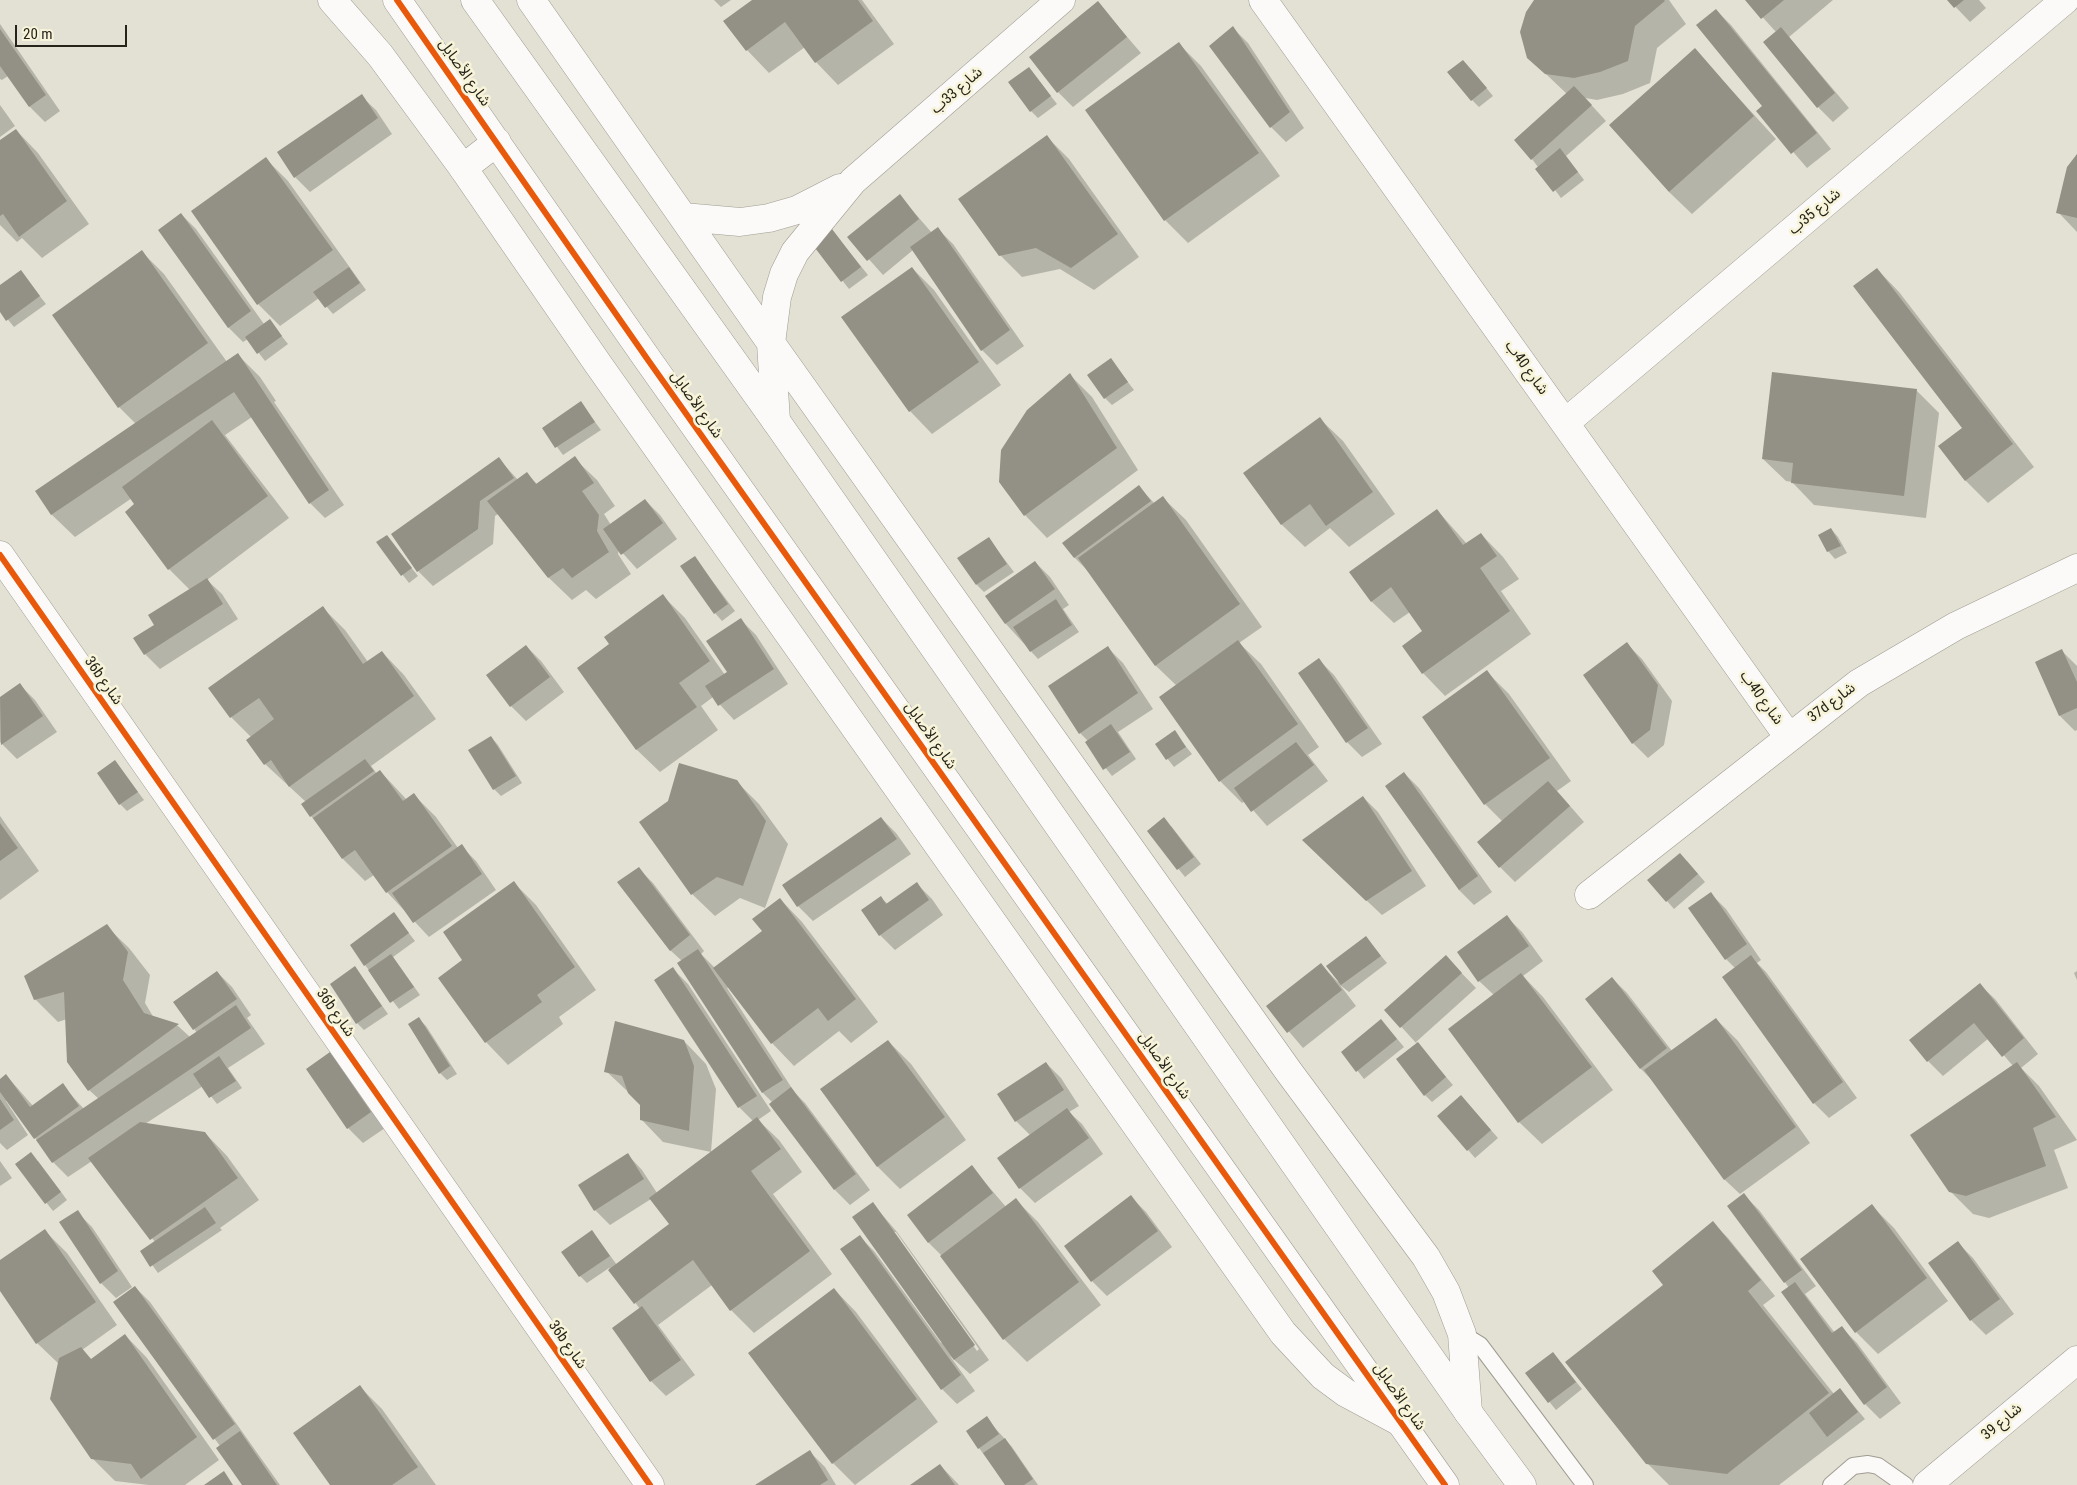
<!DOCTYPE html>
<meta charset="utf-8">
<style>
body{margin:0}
#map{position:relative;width:2077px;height:1485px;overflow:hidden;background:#e3e1d3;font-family:"Roboto Condensed",sans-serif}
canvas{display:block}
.scale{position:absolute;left:15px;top:25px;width:112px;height:22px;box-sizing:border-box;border:2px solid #26241a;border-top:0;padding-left:6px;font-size:15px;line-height:18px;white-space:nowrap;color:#26241a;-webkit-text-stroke:4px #f7f4d9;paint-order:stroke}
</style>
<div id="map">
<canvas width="2077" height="1485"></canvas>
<div class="scale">20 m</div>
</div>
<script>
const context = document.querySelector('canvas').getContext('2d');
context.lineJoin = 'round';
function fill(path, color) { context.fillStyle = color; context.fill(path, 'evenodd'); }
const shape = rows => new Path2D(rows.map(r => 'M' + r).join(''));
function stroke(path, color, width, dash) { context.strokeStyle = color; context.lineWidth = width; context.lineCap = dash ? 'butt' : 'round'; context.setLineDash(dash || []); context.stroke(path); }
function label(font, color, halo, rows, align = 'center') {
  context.font = font + ' "Roboto Condensed","Noto Sans Arabic",sans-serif'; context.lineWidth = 5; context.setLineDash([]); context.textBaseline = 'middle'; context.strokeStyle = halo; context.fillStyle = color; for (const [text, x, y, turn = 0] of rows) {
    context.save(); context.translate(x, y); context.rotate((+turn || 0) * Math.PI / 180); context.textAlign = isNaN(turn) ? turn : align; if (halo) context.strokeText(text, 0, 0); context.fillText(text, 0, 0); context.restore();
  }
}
fill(shape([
 [714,0,731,0,721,7],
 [754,0,862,0,894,44,838,85,816,62,805,47,769,73,747,50,725,21],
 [1536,0,1669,0,1686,24,1657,48,1650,83,1623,94,1597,100,1585,98,1606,121,1566,156,1584,180,1561,198,1532,159,1567,94,1528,57],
 [1747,0,1833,0,1789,37,1849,108,1833,122,1818,107,1776,32],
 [1949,0,1979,0,1986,8,1970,22],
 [1098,3,1141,53,1073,107,1058,92],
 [1716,10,1731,25,1831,149,1807,168,1758,111,1764,106],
 [0,24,60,111,45,122,30,107,8,76,2,80,0,79],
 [1233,28,1248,43,1304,128,1286,142,1271,127],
 [1179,44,1201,66,1280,176,1188,243,1165,220,1087,111],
 [1695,50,1776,139,1692,214,1669,192],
 [1029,68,1057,104,1038,118,1031,111],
 [1470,68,1493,96,1479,107,1472,100],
 [361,96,376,110,392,134,310,192,295,177],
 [0,105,15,126,0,137],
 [16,130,38,153,89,224,42,258,22,238,17,242,0,225,0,141],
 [1047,137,1069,159,1139,257,1094,290,1060,269,1022,277,1000,255],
 [2077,156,2077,232,2058,212],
 [266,159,288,181,366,290,333,314,319,298,280,326,258,304],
 [900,196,932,233,938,229,953,244,1024,346,997,365,982,350,913,250,883,275,849,237],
 [181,214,196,229,264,324,269,320,288,344,265,361,248,339,243,342,228,327],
 [832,230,868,275,849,289,814,244],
 [142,252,164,274,227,362,238,355,260,377,276,401,274,402,344,505,325,518,310,503,252,417,225,435,289,518,207,580,222,594,238,619,160,669,145,654,155,625,190,590,169,569,136,505,132,498,75,537,52,515,37,492,136,424,119,407],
 [912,268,934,290,1001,385,932,434,910,411,843,318],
 [1877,269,1899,292,2034,467,1988,503,1966,481,1940,446,1963,428],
 [20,271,46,304,14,327,0,310,0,286],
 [1111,360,1134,390,1112,405,1105,398],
 [1070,375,1092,397,1138,470,1047,538,1025,515],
 [1916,390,1939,413,1926,518,1814,505,1792,482,1786,481,1763,459],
 [581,403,601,430,563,455,543,428],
 [1320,419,1343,441,1395,514,1349,547,1330,528,1305,547,1282,525,1245,473],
 [574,458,597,480,615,506,604,514,611,525,645,500,660,515,677,539,637,569,619,549,618,554,631,574,596,599,586,590,572,600,549,578,498,514,495,516,493,544,433,586,418,571,499,459,518,480,527,474,538,485],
 [1139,487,1155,504,1163,498,1186,520,1262,627,1239,643,1261,664,1319,747,1308,755,1328,781,1267,826,1245,801,1242,803,1220,781,1177,686,1155,665,1089,572,1074,557],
 [1437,510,1467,544,1481,534,1503,557,1519,579,1501,591,1531,634,1445,696,1423,673,1403,646,1424,631,1410,612,1394,623,1371,601],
 [1831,529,1838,537,1847,553,1835,559,1828,551],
 [386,536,418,576,409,583,378,543],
 [989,539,1014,572,984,592,977,585],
 [695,558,735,611,722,621,715,613],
 [1035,562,1050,577,1069,605,1063,609,1079,632,1038,659,1006,624,987,596],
 [663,596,685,618,725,675,729,673,741,620,756,635,788,684,734,720,713,697,701,706,718,730,660,772,637,750,579,668,611,645],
 [322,607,345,630,368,662,382,652,404,675,436,719,371,766,377,774,380,771,407,800,414,795,436,817,458,848,461,846,476,861,496,890,429,937,387,892,374,875,365,881,343,859,311,816,306,802,265,764,251,737,231,717,210,688],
 [1627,644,1642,659,1672,701,1664,745,1648,758,1633,743],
 [526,646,541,661,564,692,526,721,511,706],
 [1108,648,1123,663,1153,709,1118,732,1136,759,1112,776,1086,743,1088,741,1080,733],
 [2062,651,2077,666,2077,730,2075,731,2060,716],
 [1319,660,1334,675,1382,744,1362,757,1347,742,1300,673],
 [1487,672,1509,694,1571,781,1557,791,1584,822,1515,882,1500,867,1503,822,1485,804],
 [20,685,35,700,57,732,17,759,0,742,0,699],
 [1174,732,1192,754,1174,767,1156,744],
 [491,737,498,745,522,783,501,796,494,789],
 [115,761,144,800,127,811,120,804],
 [1404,773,1419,788,1492,892,1474,905,1459,890,1387,786],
 [736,781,759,804,788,844,765,908,740,898,715,916,692,894,641,822],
 [1363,797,1378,812,1426,886,1382,915,1318,855],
 [0,816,39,871,0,900],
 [881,818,896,833,911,854,813,921,798,906],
 [1171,826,1201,864,1185,877,1148,831],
 [1687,861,1705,882,1674,909,1667,901],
 [638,868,653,883,704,951,701,954,715,968,763,931,780,899,802,922,878,1022,851,1043,839,1031,794,1066,772,1043,729,987,727,988,795,1093,805,1103,870,1190,850,1205,835,1190,770,1104,772,1102,763,1093,679,963,682,961,670,950],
 [513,882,536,905,596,990,559,1017,563,1024,508,1065,486,1042,464,961],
 [917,884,932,899,943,915,895,950,880,935,863,910,881,898,888,904],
 [1711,894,1726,909,1761,960,1757,963,1766,972,1857,1098,1829,1118,1814,1103,1724,977,1735,968,1726,959],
 [394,914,415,941,393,957,420,995,399,1009,365,965],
 [1507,917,1522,932,1543,961,1523,976,1543,997,1613,1090,1542,1144,1519,1122,1494,995,1479,981,1458,952],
 [106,926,129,948,150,975,145,1003,154,1018,178,1026,190,1037,197,1033,175,1002,217,972,232,987,251,1015,247,1018,265,1044,228,1068,242,1088,217,1104,203,1086,145,1124,205,1133,227,1156,259,1200,220,1228,222,1230,158,1273,142,1251,155,1242,92,1161,68,1177,53,1162,7,1100,6,1101,28,1135,7,1150,0,1143,0,1080,6,1075,33,1106,62,1085,84,1109,99,1099,89,1090,67,1019,58,1022,35,999],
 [1366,938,1387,963,1349,992,1340,985,1356,1006,1303,1048,1268,1007,1321,965,1338,982],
 [1446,957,1476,988,1416,1042,1453,1085,1432,1102,1425,1095,1417,1044,1386,1010],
 [355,968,388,1014,364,1030,357,1023],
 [673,969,688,984,771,1111,758,1120,779,1140,802,1172,773,1194,832,1274,754,1333,731,1310,712,1285,658,1325,695,1375,666,1396,651,1381,640,1309,609,1268,587,1283,580,1276,592,1231,617,1265,671,1224,651,1199,610,1225,595,1210,628,1155,642,1170,657,1193,753,1121,739,1107,656,980],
 [2077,971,2077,980,2074,973],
 [1612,978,1627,993,1672,1051,1716,1019,1738,1041,1810,1143,1740,1194,1725,1180,1654,1082,1641,1069,1587,999],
 [1980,985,1995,999,2038,1054,2021,1068,2039,1086,2077,1140,2054,1150,2068,1188,1989,1218,1973,1214,1950,1191,2013,1066,1989,1038,1943,1076,1928,1061],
 [418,1018,426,1026,457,1074,447,1080,440,1073],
 [1388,1028,1404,1047,1364,1079,1343,1052],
 [684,1041,706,1064,716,1089,711,1152,663,1142,641,1119,642,1105,606,1071],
 [888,1041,911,1064,966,1140,900,1189,878,1167,822,1090],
 [330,1054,345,1069,385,1128,363,1143,348,1128],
 [1046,1063,1061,1078,1079,1106,1069,1112,1082,1124,1103,1154,1035,1203,1020,1188,1030,1135,1016,1121],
 [1468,1104,1498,1138,1475,1158,1439,1116],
 [0,1161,12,1178,0,1186],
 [38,1161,67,1200,53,1211,16,1165],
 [972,1167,1006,1207,1016,1200,1038,1222,1101,1305,1027,1362,1004,1339,942,1256,928,1242],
 [1744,1195,1759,1210,1816,1286,1805,1294,1835,1333,1842,1328,1857,1343,1901,1403,1880,1419,1865,1404,1785,1282],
 [1131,1197,1146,1212,1172,1247,1107,1296,1092,1281],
 [873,1204,897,1232,989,1360,970,1374,950,1356,975,1391,957,1404,942,1389,859,1236,874,1251,941,1343,943,1342],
 [893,1232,896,1232,979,1349,977,1351],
 [1872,1206,1894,1228,1948,1301,1878,1354,1856,1332],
 [77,1212,92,1227,132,1287,116,1298,101,1283],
 [1713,1223,1728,1238,1775,1296,1763,1305,1834,1394,1840,1389,1865,1419,1779,1485,1669,1485,1647,1463,1664,1285],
 [45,1231,67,1253,117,1325,82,1350,92,1360,125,1335,147,1358,219,1460,185,1485,149,1485,115,1481,92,1458,59,1364,37,1343,0,1289,0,1262],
 [1958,1243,1973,1258,2014,1314,1986,1335,1971,1320],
 [135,1287,150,1302,280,1485,244,1485,220,1446,115,1302],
 [834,1289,856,1312,938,1422,855,1485,833,1463],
 [1553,1353,1582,1389,1556,1410,1526,1373],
 [360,1387,382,1409,436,1485,331,1485],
 [986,1418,1012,1447,1038,1485,1006,1485,979,1448],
 [810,1452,825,1467,836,1485,757,1485],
 [940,1465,959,1485,912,1485]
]), '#0003');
fill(shape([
 [752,0,858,0,873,21,815,63,785,22,746,51,723,21],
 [1534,0,1664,0,1665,1,1635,26,1628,61,1600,72,1574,78,1545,74,1527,58,1520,32,1526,12],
 [1745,0,1784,0,1761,19],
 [1947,0,1964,0,1954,8],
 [1098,1,1127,37,1057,93,1029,57],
 [1716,9,1817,133,1791,154,1756,111,1762,106,1696,25],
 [1233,26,1290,112,1270,128,1209,46],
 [1781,27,1835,93,1817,108,1763,42],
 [0,29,46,95,29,107,0,66],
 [1179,42,1259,153,1164,221,1085,110],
 [1695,48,1754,116,1669,192,1609,125],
 [1463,60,1487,88,1471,101,1447,72],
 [1029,67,1051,96,1030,112,1008,82],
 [1574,86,1592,105,1531,160,1514,140],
 [362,94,378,118,294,178,277,152],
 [16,129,67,201,19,237,3,214,0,216,0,140],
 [1047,135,1118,234,1071,268,1036,248,999,256,958,199],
 [1560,148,1578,172,1553,192,1535,169],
 [2077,154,2077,218,2056,213,2067,167],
 [266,157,333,250,257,305,191,211],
 [900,194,919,219,867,261,847,237],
 [181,213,251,311,228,328,158,230],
 [938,227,1010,330,981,351,910,247],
 [832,229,861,267,841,282,812,244],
 [142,250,208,343,118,408,52,315],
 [349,267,360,283,325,308,313,292],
 [912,267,979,362,909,412,841,317],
 [1877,268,2013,444,1965,481,1938,446,1962,428,1853,286],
 [21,270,40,296,6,321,0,312,0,285],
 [270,319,282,336,257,354,245,337],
 [238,353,329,490,309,504,234,392,51,515,35,491],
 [1111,358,1128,382,1104,399,1087,375],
 [1772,372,1917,389,1904,496,1791,483,1793,463,1762,459],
 [1070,373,1117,448,1024,516,999,482,1001,450,1027,410],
 [581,401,595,422,555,448,542,428],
 [1320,417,1373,492,1326,526,1310,504,1281,525,1243,473],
 [212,420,268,496,168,570,125,512,134,504,122,487],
 [575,456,594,483,582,491,599,515,597,531,609,552,572,578,563,568,548,578,487,501,527,472,536,484],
 [499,457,514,478,480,501,478,529,417,572,391,534],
 [1139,485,1151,501,1074,558,1062,543],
 [1163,496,1240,604,1155,666,1078,558],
 [645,499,663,523,621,555,603,529],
 [1437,509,1463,545,1481,533,1497,556,1480,568,1510,611,1422,674,1402,646,1422,631,1391,587,1371,602,1349,572],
 [1831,528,1841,546,1827,552,1818,535],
 [387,535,412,568,401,576,376,542],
 [989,537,1007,564,976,585,957,558],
 [695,556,728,604,714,614,680,566],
 [1035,561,1055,589,1005,624,985,596],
 [207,578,223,604,144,655,133,638,154,625,148,615],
 [663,594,710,661,679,683,697,707,636,750,577,668,609,644,604,637],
 [1056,599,1072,625,1030,652,1013,627],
 [323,606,363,664,382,651,414,696,289,787,271,760,264,765,246,740,274,719,259,698,230,718,208,688],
 [741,618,774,669,718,706,705,686,727,672,706,641],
 [1238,640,1298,724,1219,782,1159,697],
 [1627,642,1658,685,1650,730,1632,744,1583,675],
 [526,645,550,677,510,707,486,675],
 [1108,646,1138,693,1079,734,1048,686],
 [2062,649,2077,682,2077,708,2059,716,2035,662],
 [1319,658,1368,728,1346,743,1298,673],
 [1487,670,1550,758,1484,805,1422,717],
 [20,683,43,716,1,745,0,697],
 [1111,724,1130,752,1103,770,1085,742],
 [1175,730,1186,747,1166,760,1155,744],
 [491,736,516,776,493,790,468,750],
 [1296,742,1314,765,1251,812,1234,788],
 [365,759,374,771,310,817,301,804],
 [115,760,138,792,119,805,97,773],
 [679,763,737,780,766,821,743,886,717,877,691,895,639,822,668,801],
 [380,770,403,801,414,793,452,846,386,893,355,850,342,859,313,818],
 [1404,772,1478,876,1459,890,1385,786],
 [1548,781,1570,806,1499,868,1477,842],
 [1363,796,1412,871,1366,901,1302,840],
 [881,817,897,839,797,907,782,885],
 [1164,817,1194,857,1177,870,1147,831],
 [0,823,18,848,0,861],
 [462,844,482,874,413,923,392,893],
 [1680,853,1698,874,1666,902,1647,880],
 [639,867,690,935,670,951,617,882],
 [514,881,575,967,537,995,542,1002,485,1043,438,978,462,960,443,932],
 [917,882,929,900,879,936,861,910,881,896,886,904],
 [1711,892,1747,944,1725,960,1688,908],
 [780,898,856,999,828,1021,818,1008,771,1044,713,968,762,931,752,919],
 [394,912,409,933,364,966,350,945],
 [1507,915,1529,946,1478,982,1457,952],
 [107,924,128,952,123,980,144,1013,179,1024,88,1091,67,1062,64,992,34,1000,24,976],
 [1366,936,1381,956,1341,985,1326,966],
 [698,949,783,1080,762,1093,677,963],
 [391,954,414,987,390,1003,368,970],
 [1446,955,1462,973,1400,1028,1384,1010],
 [1751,955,1843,1082,1813,1104,1722,977],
 [1321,963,1342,990,1287,1033,1266,1006],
 [355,966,382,1006,356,1024,330,984],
 [673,967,757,1096,738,1108,654,980],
 [217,971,237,999,193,1030,173,1002],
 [1521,973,1592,1067,1518,1123,1448,1029],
 [1612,977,1667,1048,1640,1069,1585,999],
 [1980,983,2024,1038,2002,1057,1974,1023,1927,1062,1909,1040],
 [236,1005,251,1028,52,1163,36,1140],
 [419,1017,450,1066,439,1074,408,1024],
 [1716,1018,1796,1127,1724,1180,1644,1070],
 [1381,1019,1397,1039,1356,1072,1341,1052],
 [615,1021,684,1040,694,1066,689,1131,640,1120,640,1105,628,1093,622,1076,604,1072],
 [888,1040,945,1117,877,1167,820,1089],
 [1418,1042,1446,1077,1424,1096,1396,1059],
 [330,1052,371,1112,347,1129,306,1069],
 [219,1056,236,1081,209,1098,193,1074],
 [1046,1062,1064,1090,1015,1122,997,1094],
 [2017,1062,2056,1117,2033,1128,2046,1166,1966,1196,1949,1192,1910,1135],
 [6,1074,30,1107,63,1083,79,1106,34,1139,0,1092,0,1079],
 [791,1087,856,1174,834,1190,769,1104],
 [1461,1095,1491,1130,1467,1151,1437,1116],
 [0,1099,14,1120,0,1130],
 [1067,1108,1089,1138,1019,1189,997,1158],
 [757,1117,781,1149,751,1171,810,1251,730,1311,693,1260,634,1304,608,1270,669,1224,649,1198],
 [140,1122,205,1132,238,1178,150,1240,88,1158],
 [31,1152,61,1192,45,1204,15,1164],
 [628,1153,644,1179,594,1211,578,1185],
 [972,1165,993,1193,928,1243,907,1215],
 [1744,1193,1802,1270,1784,1283,1727,1206],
 [1131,1195,1158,1231,1091,1282,1064,1246],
 [1016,1198,1079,1282,1003,1340,940,1256],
 [873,1202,975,1345,954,1360,852,1217],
 [1872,1204,1927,1278,1855,1333,1800,1259],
 [205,1207,216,1223,150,1267,140,1251],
 [78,1210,118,1271,100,1284,59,1222],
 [1713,1221,1761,1280,1748,1291,1829,1393,1727,1474,1646,1464,1565,1362,1663,1285,1652,1271],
 [45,1229,96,1302,36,1344,0,1291,0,1260],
 [592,1230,610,1256,579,1277,561,1252],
 [860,1235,961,1375,941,1390,840,1249],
 [1958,1241,2000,1299,1970,1321,1928,1263],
 [1795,1282,1832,1333,1842,1326,1887,1387,1864,1405,1781,1292],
 [135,1286,235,1424,213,1440,113,1302],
 [834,1288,917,1399,832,1464,748,1353],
 [642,1306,681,1360,650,1382,612,1328],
 [125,1334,197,1437,141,1479,131,1464,91,1459,50,1399,59,1358,81,1347,91,1359],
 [1553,1352,1576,1382,1548,1403,1525,1373],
 [360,1385,418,1467,392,1485,330,1485,293,1433],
 [1840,1388,1858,1412,1827,1437,1809,1413],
 [987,1416,999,1434,978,1449,966,1431],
 [240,1431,277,1485,242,1485,216,1448],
 [1005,1438,1033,1479,1024,1485,1005,1485,983,1453],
 [810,1450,828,1480,820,1485,755,1485],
 [940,1464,955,1485,910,1485],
 [224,1471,233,1485,204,1485]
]), '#939085');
const service = shape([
 [1462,1334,1480,1345,1585,1485],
 [1831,1485,1853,1466,1868,1464,1878,1466,1905,1485]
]);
const minor = shape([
 [332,0,380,55,463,168,598,364,1283,1333,1323,1376,1346,1393,1402,1423],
 [531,0,771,343,1289,1072,1426,1257,1446,1292,1462,1334,1468,1412],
 [1263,0,1788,736],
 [683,217,740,222,769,218,797,210,840,188],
 [776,421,771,343,777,297,784,274,795,252,853,181,1061,0],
 [1565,423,2065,0],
 [0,555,650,1485],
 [1589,895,1859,683,1956,626,2077,568],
 [1927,1485,2077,1360]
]);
const tertiary = shape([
 [397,0,648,360,1445,1485],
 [475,0,776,421,1468,1412,1522,1485],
 [463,168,497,142]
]);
stroke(service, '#9f9d93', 18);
stroke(minor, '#9f9d93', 29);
stroke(tertiary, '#9f9d93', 29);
stroke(service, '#fbfaf8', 16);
stroke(minor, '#fbfaf8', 28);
stroke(tertiary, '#fbfaf8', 28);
stroke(shape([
 [397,0,648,360,1445,1485],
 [0,555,650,1485]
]), '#e8590c', 6);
label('15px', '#26241a', '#f7f4d9', [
 ["شارع الأصايل",464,73,55],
 ["شارع 33ب",957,91,-41],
 ["شارع 35ب",1815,212,-40],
 ["شارع 40ب",1526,368,54],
 ["شارع الأصايل",696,405,55],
 ["36b شارع",103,681,55],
 ["شارع 40ب",1761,698,54],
 ["37d شارع",1832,703,-37],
 ["شارع الأصايل",930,736,55],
 ["36b شارع",335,1013,55],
 ["شارع الأصايل",1164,1066,55],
 ["36b شارع",567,1345,55],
 ["شارع الأصايل",1399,1397,55],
 ["شارع 39",2002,1422,-40]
]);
</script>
